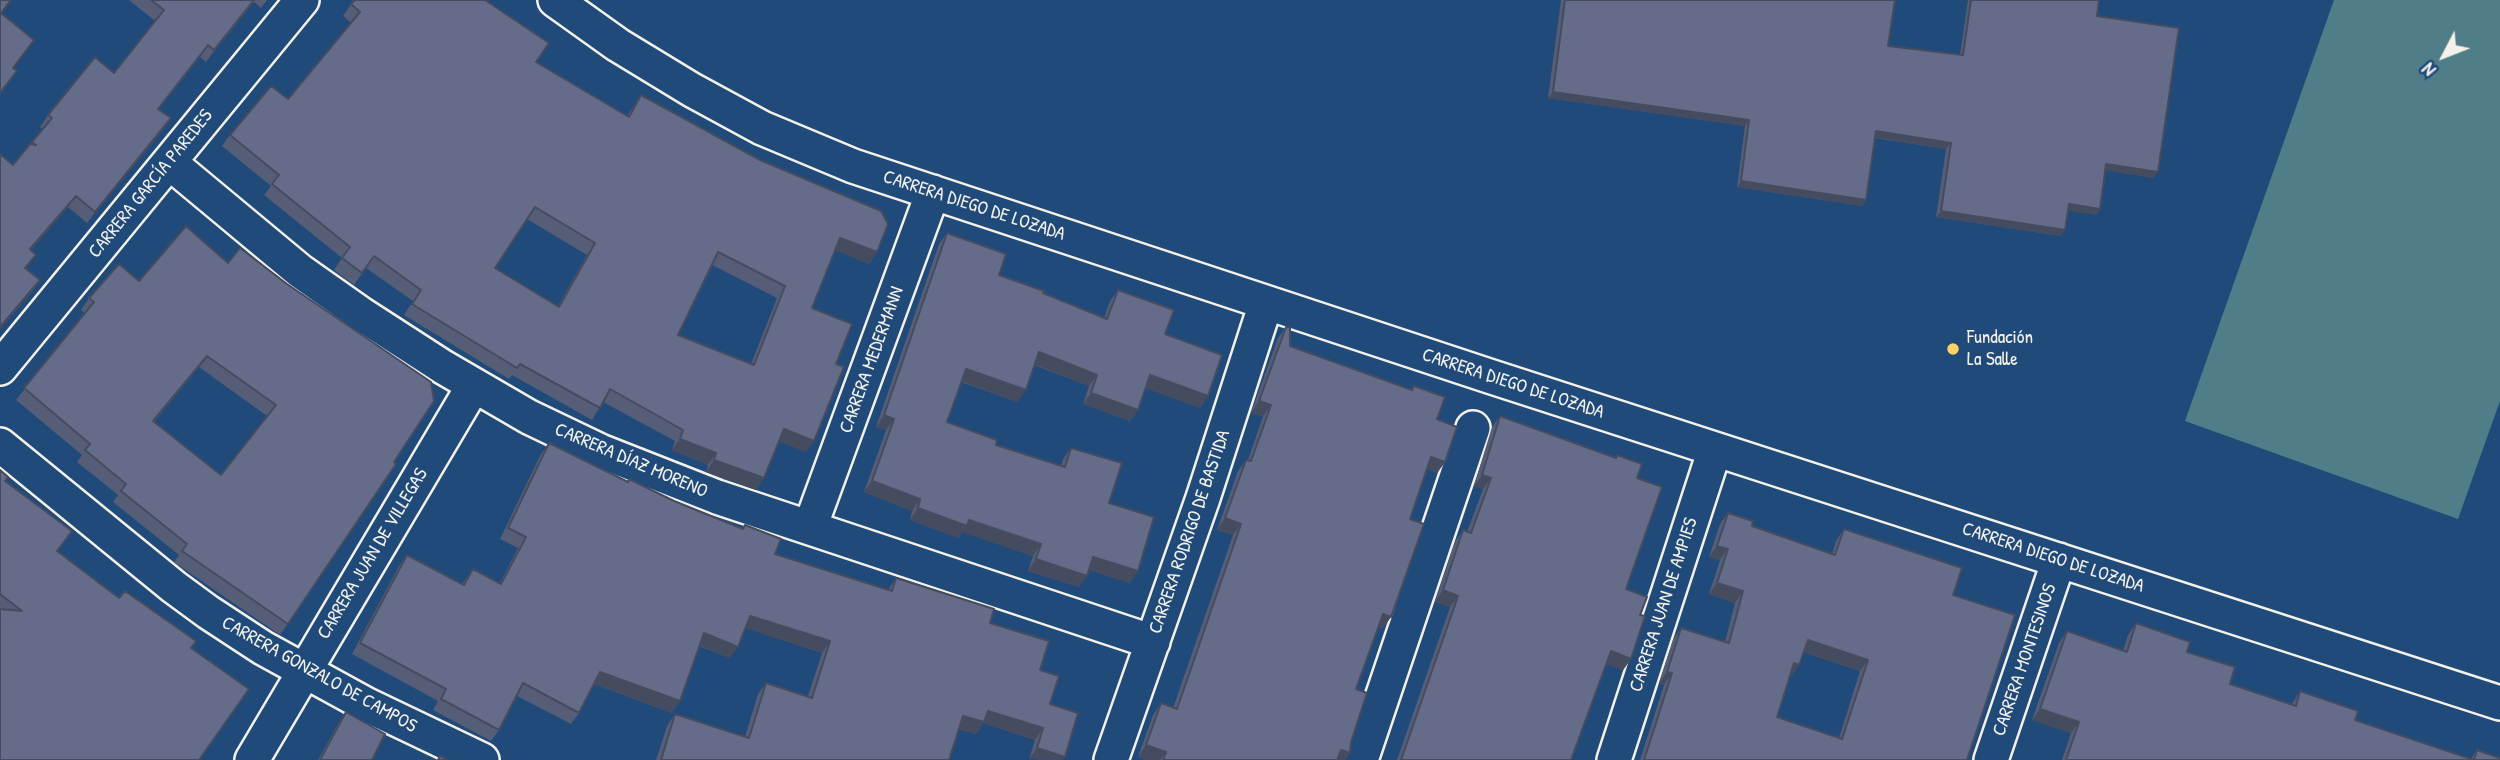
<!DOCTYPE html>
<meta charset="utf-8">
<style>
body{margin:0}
#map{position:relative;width:2500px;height:760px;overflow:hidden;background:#1f4a7a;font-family:"Patrick Hand",sans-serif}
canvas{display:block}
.north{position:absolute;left:2409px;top:21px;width:70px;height:70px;-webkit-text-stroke:5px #1f4a7a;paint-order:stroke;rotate:228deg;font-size:19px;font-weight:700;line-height:28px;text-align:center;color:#f4f1e8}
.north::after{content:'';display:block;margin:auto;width:24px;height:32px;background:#f4f1e8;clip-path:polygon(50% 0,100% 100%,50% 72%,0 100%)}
</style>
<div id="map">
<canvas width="2500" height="760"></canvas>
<div class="north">N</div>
</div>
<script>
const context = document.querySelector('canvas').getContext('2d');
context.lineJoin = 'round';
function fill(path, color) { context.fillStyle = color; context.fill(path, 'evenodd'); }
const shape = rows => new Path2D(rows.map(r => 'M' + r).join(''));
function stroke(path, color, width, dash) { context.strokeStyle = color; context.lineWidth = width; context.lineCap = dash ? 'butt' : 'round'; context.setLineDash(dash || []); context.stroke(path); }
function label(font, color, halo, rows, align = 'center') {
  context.font = font + ' "Patrick Hand",sans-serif'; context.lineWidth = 5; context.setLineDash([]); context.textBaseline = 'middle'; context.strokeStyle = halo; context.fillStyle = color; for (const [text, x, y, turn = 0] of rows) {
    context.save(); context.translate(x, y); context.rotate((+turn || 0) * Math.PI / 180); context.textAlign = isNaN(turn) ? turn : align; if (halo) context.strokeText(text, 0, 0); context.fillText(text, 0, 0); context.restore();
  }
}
fill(shape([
 [2334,0,2500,0,2500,401,2458,519,2185,421]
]), '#507e88');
const minor = shape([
 [555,0,618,45,692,90,762,128,853,166,1492,377,2500,703],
 [169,162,300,271,361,314,443,367,529,417,600,451,717,497,1153,642],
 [0,368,302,0],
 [0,445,174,587,208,612,263,648,367,705,482,760],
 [810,527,933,192],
 [252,760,474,385],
 [1111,760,1203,498,1266,303],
 [1361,760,1473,428],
 [1614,760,1715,449],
 [1991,760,2059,560]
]);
stroke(minor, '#f4f1e8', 38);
stroke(minor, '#1f4a7a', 33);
fill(shape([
 [129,0,267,0,261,8,254,2,206,62,200,57,159,109,163,130,87,223,68,207,31,250,26,269,40,280,32,292,0,329,0,154,13,165,43,129,40,127,48,115,114,73,155,21],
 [1561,0,1895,0,1888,46,1960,55,1968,0,2099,0,2097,16,2154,178,2105,170,2100,209,2096,215,2068,210,2061,236,1936,217,1946,149,1875,138,1866,200,1862,206,1737,187,1745,126,1548,98],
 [351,4,536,62,627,116,641,95,877,252,869,264,835,250,812,308,836,364,806,452,779,441,764,478,756,490,706,472,708,465,672,450,675,441,603,402,592,420,512,375,509,379,404,315,413,301,366,268,354,285,334,270,342,258,264,195,271,186,222,146,230,135,288,99,351,23,343,16],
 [527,219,587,255,558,306,495,268],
 [712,265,777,298,751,364,678,335],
 [947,233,999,275,1104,318,1110,301,1118,290,1165,334,1208,396,1200,408,1146,388,1138,410,1130,421,1083,404,1089,386,1034,365,1018,402,961,382,947,422,996,445,1061,466,1063,459,1071,448,1109,503,1130,583,1089,570,1079,587,1028,571,1033,556,962,532,959,538,910,520,912,511,864,492,886,430,876,427,939,244],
 [139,281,396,464,280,635,174,562,179,555,113,502,118,495,77,462,82,455,16,400,85,313,81,310,89,298],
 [199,367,267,416,221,475,154,422],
 [1286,327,1290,346,1411,390,1414,386,1437,419,1445,462,1437,473,1427,469,1410,519,1391,617,1383,628,1378,627,1356,689,1350,753,1345,760,1148,760,1138,757,1153,715,1161,703,1173,708,1233,535,1217,530,1238,471,1246,460,1248,460,1263,416,1251,413,1278,338],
 [1500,416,1615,458,1617,455,1637,478,1626,589,1640,615,1631,659,1623,670,1606,664,1571,760,1397,760,1450,607,1435,602,1455,542,1463,530,1467,532,1483,489,1474,486,1492,427],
 [549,443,627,482,629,479,674,501,742,529,745,525,775,554,888,590,896,578,990,623,1040,670,1050,704,1062,760,1029,759,1035,740,983,723,976,734,959,729,949,760,656,760,667,726,675,714,745,737,758,694,766,683,808,696,822,653,746,628,730,658,699,646,672,713,594,684,579,713,571,724,517,696,499,730,491,741,433,710,438,701,352,654,399,566,407,555,462,584,473,569,500,583,518,548,500,539,541,454],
 [0,470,6,481,57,551,119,598,191,648,0,760],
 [1728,513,1752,526,1832,554,1836,541,1844,529,1953,595,1967,760,1640,760,1664,685,1659,683,1673,640,1681,628,1725,642,1735,603,1709,594,1720,560,1709,557,1720,524],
 [1803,652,1860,671,1839,738,1777,717,1790,676,1791,677],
 [2136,623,2187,652,2230,684,2292,704,2300,691,2355,720,2471,759,2477,750,2500,760,2062,760,2071,733,2032,720,2059,643,2067,631,2123,651,2128,635],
 [346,712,372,760,318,760,338,724]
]), '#565d76');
fill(shape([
 [254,0,255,0,206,62,214,50],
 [208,45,200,57,150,120,158,109],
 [1553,92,1749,120,1745,126,1548,98],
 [171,118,163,130,87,223,95,212],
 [1876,131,1951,143,1946,149,1872,137],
 [2106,164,2158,172,2154,178,2102,170],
 [1741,181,1866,200,1862,206,1737,187],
 [76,196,68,207,22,261,30,249],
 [2069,204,2100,209,2096,215,2065,210],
 [1941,211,2065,230,2061,236,1936,217],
 [840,238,877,252,869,264,832,249],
 [40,280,32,292,0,329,0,327],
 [1039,352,1097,375,1089,386,1031,363],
 [207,356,199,367,145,432,153,421],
 [966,369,1026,390,1018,402,958,380],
 [1150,375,1208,396,1200,408,1142,387],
 [1091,393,1138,410,1130,421,1083,404],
 [1259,401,1271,405,1263,416,1251,413],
 [884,415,894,419,886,430,876,427],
 [784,429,814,441,806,452,776,440],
 [680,439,716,453,708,465,672,450],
 [1431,457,1445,462,1437,473,1423,468],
 [714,460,764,478,756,490,706,472],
 [1482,475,1491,478,1483,489,1474,486],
 [872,481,920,499,912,511,864,492],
 [918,508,969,520,1041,544,1033,556,962,532,959,538,910,520],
 [1225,518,1241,524,1233,535,1217,530],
 [1717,546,1728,549,1720,560,1709,557],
 [1093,557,1138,571,1130,583,1085,569],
 [1036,559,1087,576,1079,587,1028,571],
 [1717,583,1743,591,1735,603,1709,594],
 [1443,590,1458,596,1450,607,1435,602],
 [1383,614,1391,617,1383,628,1375,626],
 [750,616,830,641,822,653,742,627],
 [704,633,738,647,730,658,696,644],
 [1808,640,1868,660,1860,671,1800,651],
 [1611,651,1631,659,1623,670,1603,663],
 [1794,663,1799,665,1791,677,1786,675],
 [600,672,680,701,672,713,592,683],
 [1667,672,1672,673,1664,685,1659,683],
 [2040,709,2079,722,2071,733,2032,720],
 [988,711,1043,728,1035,740,983,723,976,734,955,727,963,716],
 [1146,745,1166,752,1160,760,1148,760,1138,757],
 [1037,748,1065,757,1062,760,1029,759],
 [1341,750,1350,753,1345,760,1334,760]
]), '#464c60');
const building = shape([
 [0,0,11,0,1,13,34,40,13,68,17,71,0,93,0,0],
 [151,0,254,0,214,50,208,45,158,109,171,118,95,212,76,196,30,249,36,255,25,268,40,280,0,327,0,154,13,165,30,144,36,145,32,142,52,118,48,115,95,57,114,73,164,10,151,0],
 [355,0,485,0,549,43,536,62,629,117,641,95,760,160,881,211,888,224,877,252,840,238,812,308,852,324,836,364,844,367,814,441,784,429,764,478,714,460,716,453,680,439,683,430,610,389,600,408,520,364,517,368,412,304,421,290,374,256,362,273,342,258,350,247,272,184,279,175,230,135,271,86,288,99,360,12,351,4,355,0],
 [535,207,595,243,559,307,495,268,535,207],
 [718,252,785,286,754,365,678,335,718,252],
 [1565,0,1895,0,1888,46,1963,55,1971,0,2099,0,2097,16,2179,28,2158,172,2106,164,2100,209,2069,204,2065,230,1941,211,1951,143,1876,131,1866,200,1741,181,1749,120,1553,92,1565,0],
 [186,226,228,263,240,248,287,284,431,382,434,401,394,462,396,464,288,624,182,551,187,544,121,491,126,484,85,450,90,444,24,388,94,302,89,298,119,264,139,281,186,226],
 [207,356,276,405,221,475,153,421,207,356],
 [947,233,1006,254,999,275,1044,291,1043,293,1107,319,1118,290,1174,310,1165,334,1222,355,1208,396,1150,375,1138,410,1091,393,1097,375,1039,352,1026,390,966,369,947,422,997,440,996,445,1065,467,1071,448,1122,463,1109,503,1154,517,1138,571,1093,557,1087,576,1036,559,1041,544,969,520,967,526,918,508,920,499,872,481,894,419,884,415,947,233],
 [1286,327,1290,327,1290,346,1412,390,1414,386,1445,397,1437,419,1457,427,1445,462,1431,457,1410,519,1424,524,1391,617,1383,614,1356,689,1367,693,1351,742,1350,753,1341,750,1337,760,1163,760,1166,752,1146,745,1161,703,1177,709,1241,524,1225,518,1246,460,1251,461,1271,405,1259,401,1286,327],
 [1500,416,1616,458,1617,455,1642,464,1637,478,1662,487,1626,589,1647,597,1640,615,1645,616,1631,659,1611,651,1571,760,1401,760,1458,596,1443,590,1463,530,1471,533,1491,478,1482,475,1500,416],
 [549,443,628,482,629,479,674,501,743,529,745,525,781,539,775,554,892,591,896,578,994,609,990,623,1049,641,1040,670,1059,676,1050,704,1078,713,1065,757,1037,748,1043,728,988,711,984,722,963,716,949,760,661,760,675,714,749,738,766,683,812,698,830,641,750,616,738,647,704,633,680,701,600,672,579,713,523,683,499,730,441,699,446,689,360,643,407,555,464,585,473,569,501,584,526,537,508,528,549,443],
 [0,470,8,477,5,481,72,531,57,551,119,598,125,591,196,641,191,648,249,689,199,760,0,760,0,609,22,611,0,594,0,470],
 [1728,513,1753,521,1752,526,1835,555,1844,529,1962,568,1953,595,2015,615,1967,760,1644,760,1672,673,1667,672,1681,628,1729,643,1743,591,1717,583,1728,549,1717,546,1728,513],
 [1808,640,1868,660,1842,739,1777,717,1794,663,1799,665,1808,640],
 [2136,623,2190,642,2187,652,2235,667,2230,684,2296,706,2300,691,2358,711,2355,720,2474,760,2477,750,2500,758,2500,760,2066,760,2079,722,2040,709,2067,631,2127,652,2136,623],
 [346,712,385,734,372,760,320,760,346,712],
 [440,756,448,760,438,760,440,756]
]);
fill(building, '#646c89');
stroke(building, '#464c60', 2);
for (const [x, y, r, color] of [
 [1953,349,7,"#ffd166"]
]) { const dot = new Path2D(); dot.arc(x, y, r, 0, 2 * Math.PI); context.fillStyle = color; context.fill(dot); stroke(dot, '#1f4a7a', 2.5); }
label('19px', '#f4f1e8', '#1f4a7a', [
 ["CARRERA GARCÍA PAREDES",151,184,-51],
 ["CARRERA DIEGO DE LOZADA",974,206,18],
 ["CARRERA MEDERMANN",872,360,-70],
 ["CARRERA DIEGO DE LOZADA",1513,384,18],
 ["CARRERA DÍAZ MORENO",631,461,23],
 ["CARRERA RODRIGO DE BASTIDA",1190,532,-71],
 ["CARRERA JUAN DE VILLEGAS",373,554,-59],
 ["CARRERA DIEGO DE LOZADA",2053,558,18],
 ["CARRERA JUAN DE AMPIES",1664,605,-72],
 ["CARRERA MONTESINOS",2025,660,-71],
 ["CARRERA GONZALO DE CAMPOS",319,675,29]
]);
label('19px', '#f4f1e8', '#1f4a7a', [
 ["Fundación",1967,338],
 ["La Salle",1967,360]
], 'left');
</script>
